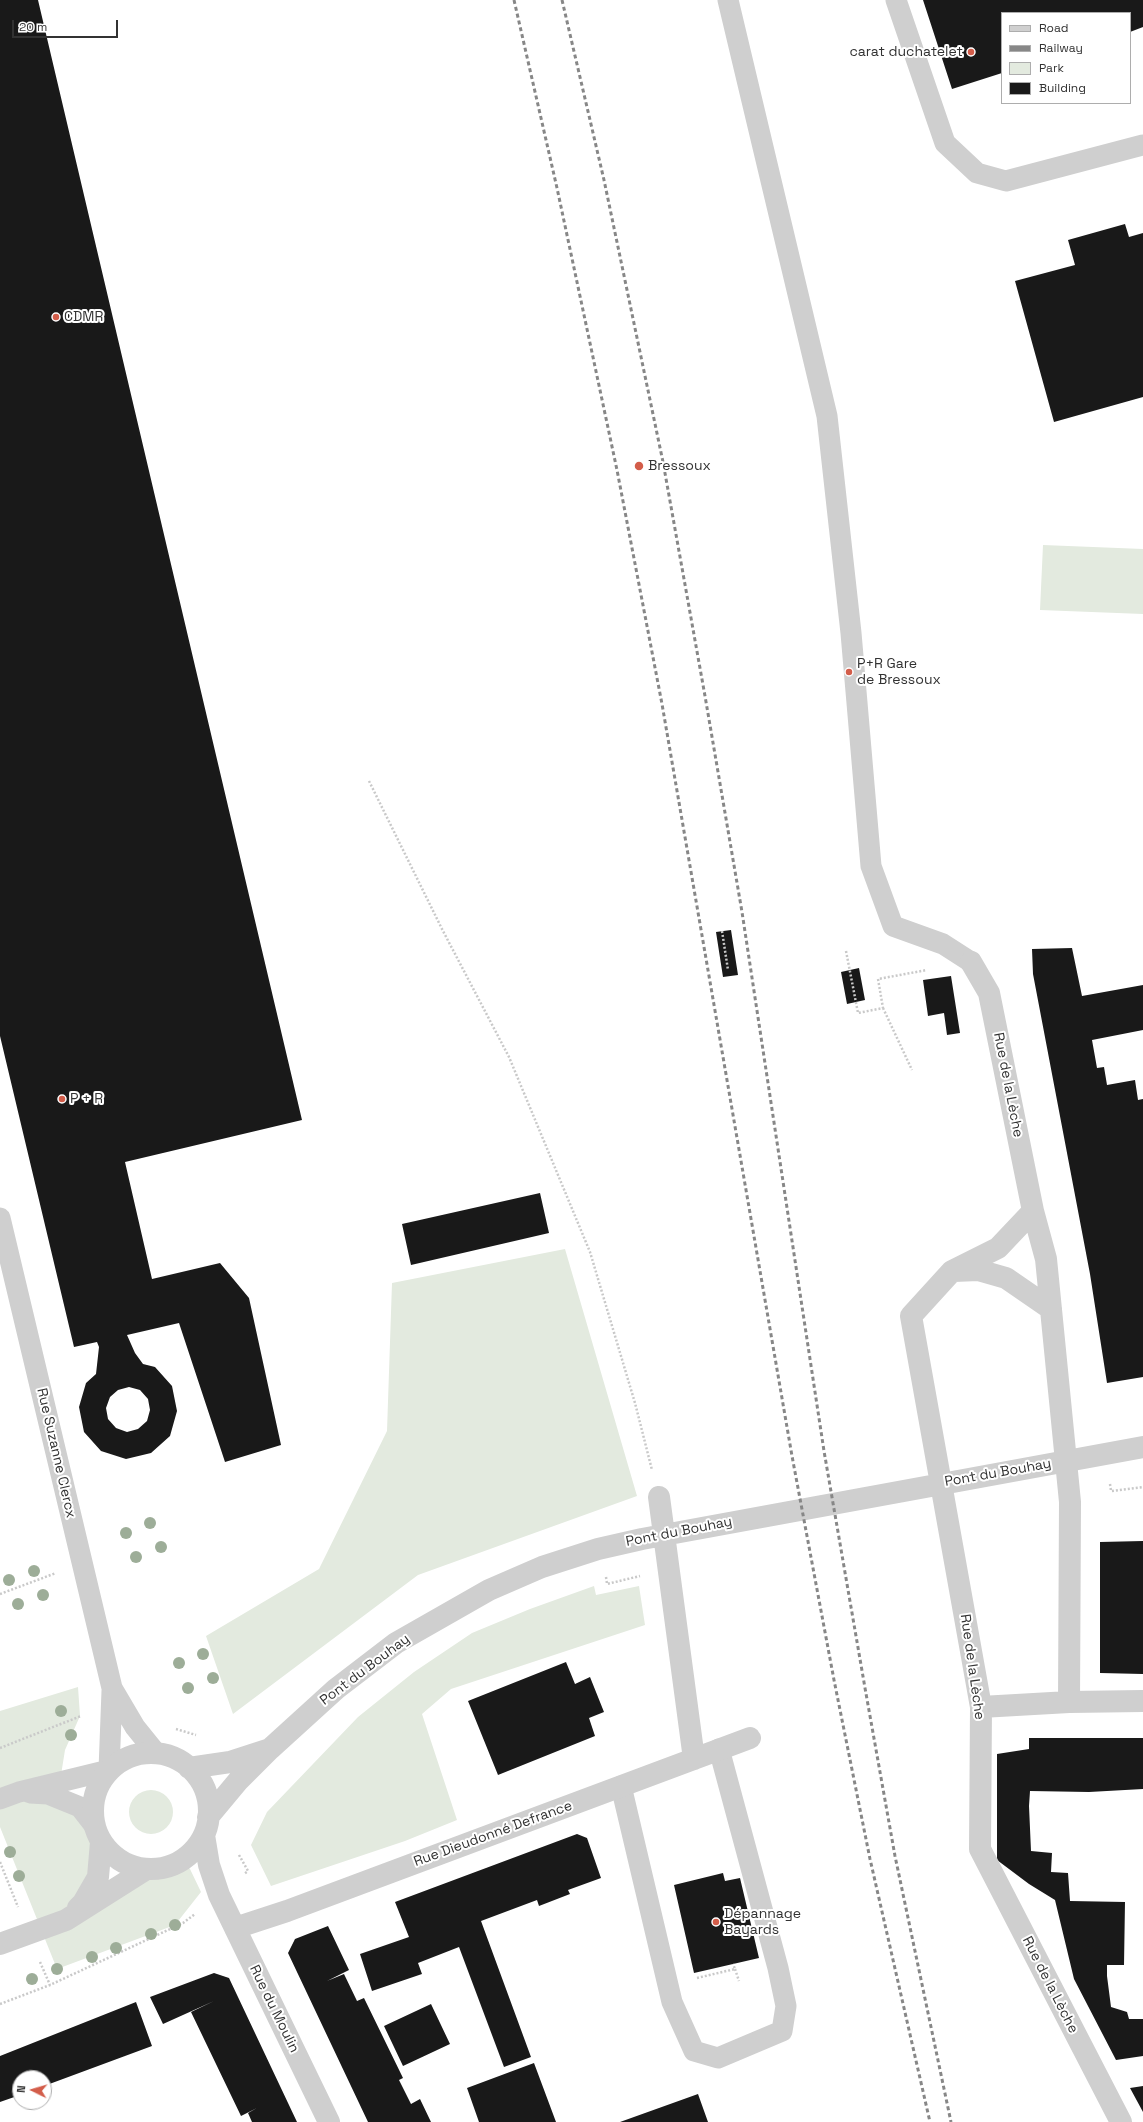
<!DOCTYPE html>
<meta charset="utf-8">
<style>
body{margin:0}
#map{position:relative;width:1143px;height:2122px;overflow:hidden;background:#fff;font-family:"Space Grotesk",sans-serif}
canvas{display:block}
.legend{position:absolute;left:1001px;top:12px;width:130px;height:92px;box-sizing:border-box;background:#fff;border:1px solid #adadad;margin:0;padding:5px 7px;list-style:none;font-size:12px;color:#323232}
.legend li{display:flex;align-items:center;gap:8px;height:20px}
.legend b{width:20px;border:1px solid #adadad}
.north{position:absolute;left:12px;top:2070px;width:40px;height:40px;box-sizing:border-box;background:#fff;border:1px solid #adadad;border-radius:50%;rotate:275deg;font-size:11px;font-weight:700;line-height:16px;text-align:center;color:#323232}
.north::after{content:'';display:block;margin:auto;width:14px;height:18px;background:#d35d4a;clip-path:polygon(50% 0,100% 100%,50% 72%,0 100%)}
.scale{position:absolute;left:12px;top:20px;width:106px;height:18px;box-sizing:border-box;border:2px solid #323232;border-top:0;padding-left:5px;font-size:12px;line-height:14px;white-space:nowrap;color:#323232;-webkit-text-stroke:3px #fff;paint-order:stroke}
</style>
<div id="map">
<canvas width="1143" height="2122"></canvas>
<ul class="legend">
<li><b style="height:5px;background:#cfcfcf"></b>Road</li>
<li><b style="height:5px;background:#878787"></b>Railway</li>
<li><b style="height:11px;background:#e3eadf"></b>Park</li>
<li><b style="height:11px;background:#191919"></b>Building</li>
</ul>
<div class="north">N</div>
<div class="scale">20 m</div>
</div>
<script>
const context = document.querySelector('canvas').getContext('2d');
context.lineJoin = 'round';
function fill(path, color) { context.fillStyle = color; context.fill(path, 'evenodd'); }
const shape = rows => new Path2D(rows.map(r => 'M' + r).join(''));
function stroke(path, color, width, dash) { context.strokeStyle = color; context.lineWidth = width; context.lineCap = dash ? 'butt' : 'round'; context.setLineDash(dash || []); context.stroke(path); }
function label(font, color, halo, rows, align = 'center') {
  context.font = font + ' "Space Grotesk",sans-serif'; context.lineWidth = 4; context.setLineDash([]); context.textBaseline = 'middle'; context.strokeStyle = halo; context.fillStyle = color; for (const [text, x, y, turn = 0] of rows) {
    context.save(); context.translate(x, y); context.rotate((+turn || 0) * Math.PI / 180); context.textAlign = isNaN(turn) ? turn : align; if (halo) context.strokeText(text, 0, 0); context.fillText(text, 0, 0); context.restore();
  }
}
fill(shape([
 [1043,545,1143,549,1143,614,1040,610],
 [565,1249,637,1496,418,1575,233,1714,206,1636,319,1569,387,1431,392,1283],
 [594,1586,596,1595,639,1586,645,1625,451,1689,422,1714,457,1820,405,1841,271,1886,251,1845,267,1812,358,1717,414,1672,472,1633,530,1609],
 [78,1687,80,1716,65,1750,61,1775,20,1792,80,1807,101,1842,83,1903,145,1870,164,1868,180,1861,190,1869,201,1892,175,1925,57,1969,0,1827,0,1711],
 '129 1812a22 22 0 1 1 44 0a22 22 0 1 1-44 0Z'
]), '#e3eadf');
fill(shape([
 [0,0,38,0,302,1120,125,1162,152,1279,220,1263,249,1298,281,1445,225,1462,179,1323,127,1335,135,1353,143,1364,155,1367,172,1386,177,1411,170,1436,151,1453,126,1459,101,1451,84,1432,79,1407,86,1383,96,1374,99,1347,97,1342,74,1347,0,1036],
 [129,1387,140,1390,148,1399,150,1410,147,1421,138,1429,127,1432,116,1428,108,1419,106,1408,110,1397,118,1390],
 [923,0,1143,0,1143,27,1130,32,1130,13,1002,13,1002,73,952,89],
 [1125,224,1129,237,1143,233,1143,397,1054,422,1015,281,1075,265,1068,240],
 [731,930,738,975,723,977,716,932],
 [1072,948,1082,996,1143,985,1143,1030,1092,1040,1097,1068,1104,1067,1107,1085,1135,1080,1138,1100,1143,1099,1143,1377,1107,1383,1090,1274,1033,974,1032,949],
 [859,968,865,1000,847,1004,841,972],
 [951,976,960,1033,947,1035,944,1013,928,1016,923,980],
 [540,1193,549,1233,411,1265,402,1224],
 [1143,1541,1143,1674,1100,1673,1100,1542],
 [566,1662,575,1684,590,1677,604,1712,589,1718,595,1736,498,1775,468,1701],
 [1029,1738,1143,1738,1143,1789,1089,1792,1030,1791,1029,1806,1031,1851,1052,1853,1051,1872,1068,1873,1070,1901,1125,1902,1124,1965,1107,1965,1107,1976,1111,2007,1127,2012,1129,2019,1143,2019,1143,2056,1116,2060,1074,1979,1055,1900,1029,1884,997,1860,997,1754,1029,1749],
 [577,1834,587,1838,601,1878,568,1890,570,1894,539,1906,537,1900,481,1921,531,2057,504,2067,459,1947,418,1963,422,1974,372,1991,360,1954,409,1937,395,1902],
 [723,1873,725,1881,740,1878,759,1958,694,1973,674,1885],
 [328,1926,349,1970,327,1981,344,1974,357,2001,364,1998,403,2078,399,2080,411,2104,420,2099,431,2122,368,2122,288,1953,295,1939],
 [214,1973,229,1978,297,2122,252,2122,248,2113,257,2108,241,2116,191,2012,214,2001,163,2024,150,1997],
 [136,2002,152,2046,44,2086,44,2078,20,2078,20,2095,0,2102,0,2056],
 [431,2004,450,2044,403,2066,384,2026],
 [534,2063,556,2122,479,2122,467,2088],
 [1143,2086,1143,2112,1130,2088],
 [698,2094,708,2122,620,2122]
]), '#191919');
stroke(shape([
 [369,781,443,931,509,1057,590,1252,635,1403,652,1470],
 [722,931,728,970],
 [846,951,858,1013,883,1008,878,979,927,970],
 [883,1008,912,1070],
 [1110,1484,1111,1491,1143,1487],
 [606,1577,607,1584,640,1576],
 [0,1594,56,1573],
 [176,1729,196,1735],
 [0,1748,81,1716],
 [239,1855,248,1871,244,1874],
 [0,1862,18,1907],
 [40,1962,50,1985],
 [735,1969,739,1981],
 [697,1978,735,1969,733,1964],
 [0,2004,50,1985,183,1923,195,1914]
]), '#c9c9c9', 2.5, [2, 2]);
stroke(shape([
 [728,0,827,416,851,633,871,866,893,926,943,944,971,962],
 [896,0,945,143,977,173,1006,181,1143,145],
 [0,1218,112,1688,135,1727,156,1753],
 [621,1786,672,2002,694,2051,718,2058,782,2031,786,2006,778,1968,719,1749],
 [30,1793,48,1794,80,1807,94,1825],
 [0,1799,19,1792,109,1770,112,1691]
]), '#cfcfcf', 21);
stroke(shape([
 [971,962,989,993,1033,1211,1046,1259,1070,1502,1069,1702],
 [1033,1211,998,1248,952,1271,911,1316,981,1707,980,1849,1121,2122],
 [954,1271,978,1270,1006,1278,1051,1309],
 [659,1497,694,1759],
 [981,1707,1069,1702,1143,1701],
 '93 1811a58 58 0 1 1 116 0a58 58 0 1 1-116 0Z',
 [189,1768,230,1762,267,1750],
 [208,1817,238,1781,270,1749,336,1689,396,1643,489,1590,542,1567,598,1549,642,1539,1143,1447],
 [204,1835,209,1865,219,1895,329,2122],
 [78,1908,83,1903,98,1877,101,1842],
 [235,1928,287,1911,750,1738],
 [0,1944,66,1920,145,1870]
]), '#cfcfcf', 22);
stroke(shape([
 [514,0,557,188,617,470,662,704,792,1456,834,1680,870,1859,930,2122],
 [562,0,604,180,663,462,705,696,742,912,824,1451,865,1688,895,1856,951,2122]
]), '#878787', 3, [4, 3]);
context.fillStyle = '#9dad98';
for (const [x, y] of [
 [150,1523],
 [126,1533],
 [161,1547],
 [136,1557],
 [34,1571],
 [9,1580],
 [43,1595],
 [18,1604],
 [203,1654],
 [179,1663],
 [213,1678],
 [188,1688],
 [61,1711],
 [71,1735],
 [10,1852],
 [19,1876],
 [175,1925],
 [151,1934],
 [116,1948],
 [92,1957],
 [57,1969],
 [32,1979]
]) { context.beginPath(); context.arc(x, y, 6, 0, 2 * Math.PI); context.fill(); }
for (const [x, y, r, color] of [
 [971,52,4,"#d35d4a"],
 [56,317,4,"#d35d4a"],
 [639,466,5,"#d35d4a"],
 [849,672,4,"#d35d4a"],
 [62,1099,4,"#d35d4a"],
 [716,1922,4,"#d35d4a"]
]) { const dot = new Path2D(); dot.arc(x, y, r, 0, 2 * Math.PI); context.fillStyle = color; context.fill(dot); stroke(dot, '#fff', 1.5); }
label('14px', '#323232', '#fff', [
 ["carat duchatelet",963,52,"right"],
 ["CDMR",64,317],
 ["Bressoux",648,466],
 ["P+R Gare",857,664],
 ["de Bressoux",857,680],
 ["P + R",70,1099],
 ["Dépannage",724,1914],
 ["Bayards",724,1930]
], 'left');
label('14px', '#323232', '#fff', [
 ["Rue de la Lèche",1008,1085,79],
 ["Rue Suzanne Clercx",56,1453,77],
 ["Pont du Bouhay",998,1473,-10],
 ["Pont du Bouhay",679,1532,-11],
 ["Rue de la Lèche",972,1667,82],
 ["Pont du Bouhay",365,1670,-37],
 ["Rue Dieudonné Defrance",493,1834,-20],
 ["Rue de la Lèche",1050,1985,63],
 ["Rue du Moulin",274,2009,64]
]);
</script>
